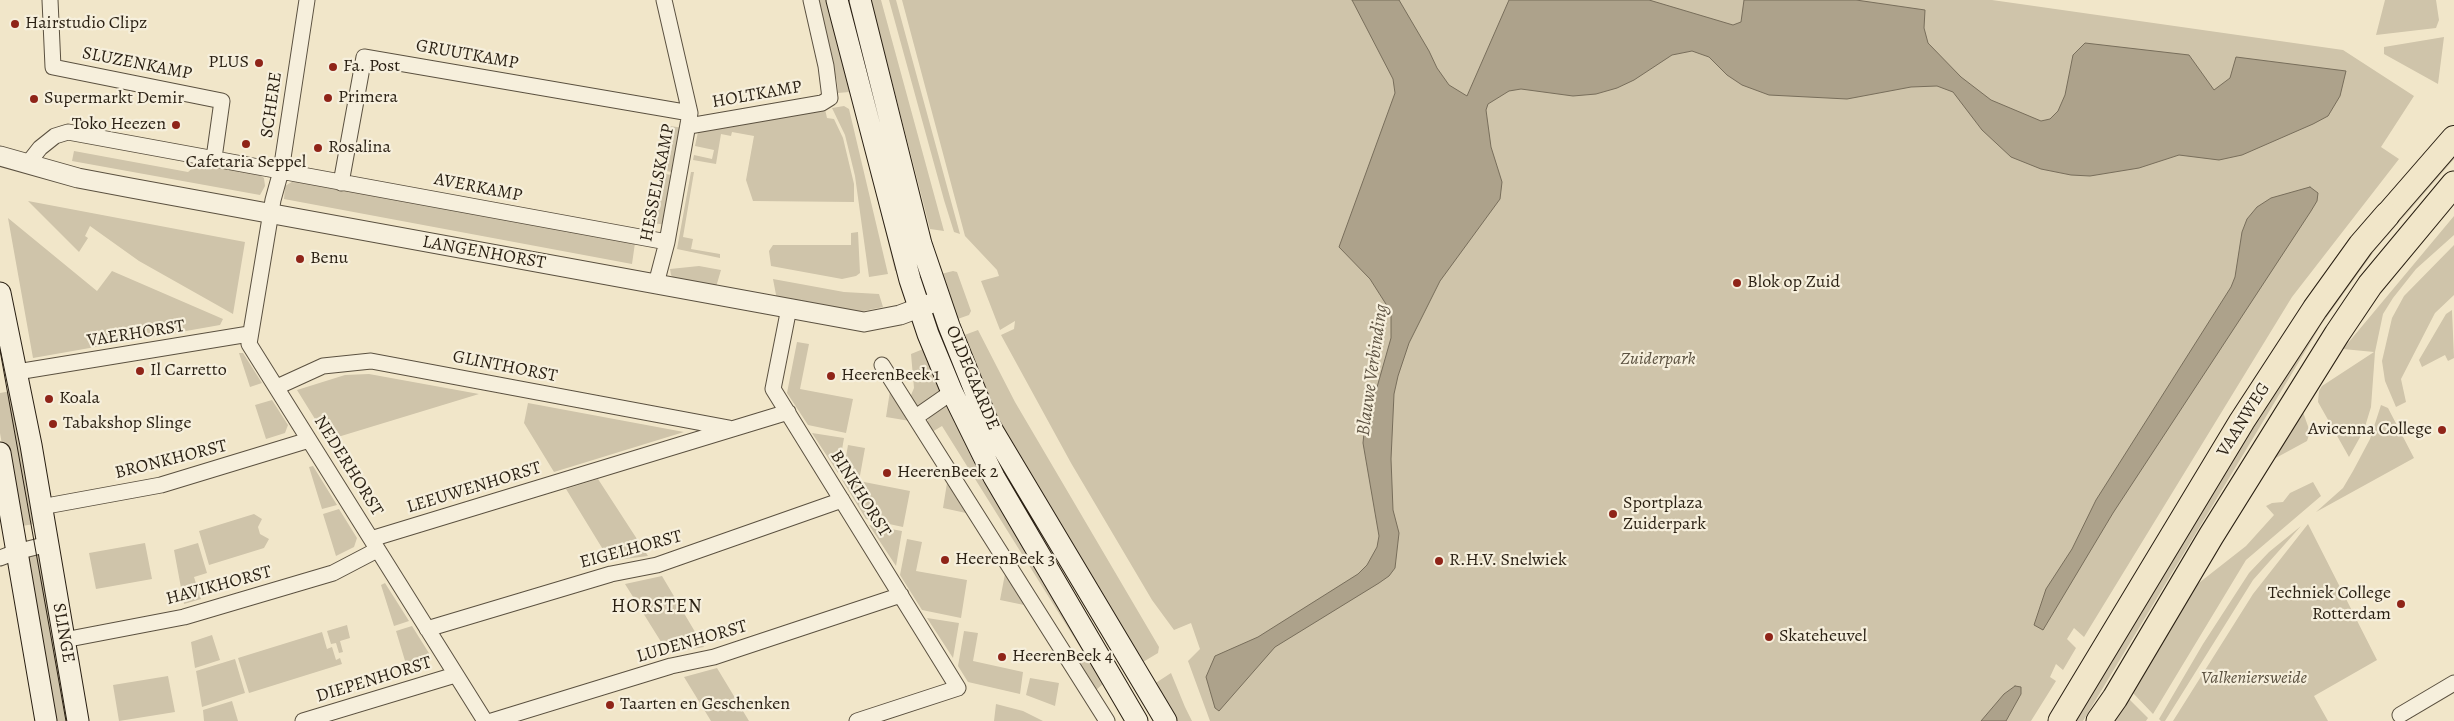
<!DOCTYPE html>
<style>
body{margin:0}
canvas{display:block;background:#f1e6c9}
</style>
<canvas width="2454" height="721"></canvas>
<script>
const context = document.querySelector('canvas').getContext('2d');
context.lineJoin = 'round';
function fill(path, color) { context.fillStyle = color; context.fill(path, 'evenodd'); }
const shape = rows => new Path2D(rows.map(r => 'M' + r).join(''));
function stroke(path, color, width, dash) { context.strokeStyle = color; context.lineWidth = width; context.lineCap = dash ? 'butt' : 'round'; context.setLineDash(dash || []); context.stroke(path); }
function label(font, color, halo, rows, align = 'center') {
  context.font = font + ' Alegreya,serif'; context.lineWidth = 4.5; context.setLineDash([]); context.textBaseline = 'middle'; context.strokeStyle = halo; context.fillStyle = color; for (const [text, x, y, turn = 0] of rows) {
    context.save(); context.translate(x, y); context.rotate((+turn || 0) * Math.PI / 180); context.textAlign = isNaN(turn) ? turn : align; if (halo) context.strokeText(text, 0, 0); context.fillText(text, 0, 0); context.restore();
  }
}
fill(shape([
 [816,0,833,0,902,269,895,271,853,99,849,92,838,93,837,82],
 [871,0,881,0,944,231,930,229],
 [889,0,896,0,960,234,954,232,944,200],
 [902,0,1992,0,2343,50,2414,96,2381,147,2399,159,2292,297,2084,637,2074,628,2067,639,2076,648,2063,670,2056,664,2050,677,2056,681,2031,721,1210,721,1188,661,1200,649,1191,623,1174,630,1152,600,1071,463,1001,335,1014,329,1015,321,1000,330,981,281,999,276,997,270,965,236],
 [2385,0,2436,0,2439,20,2436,28,2376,35],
 [2444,37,2438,84,2384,54,2384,47],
 [844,106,849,109,888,274,869,277,855,176,845,135,832,108],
 [825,109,827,118,834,119,843,138,854,184,854,202,753,201,746,180,754,136,732,132,731,136,721,134,716,164,693,160,694,155,712,159,714,150,695,146,698,132],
 [670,126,684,128,676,173,662,170],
 [74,151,188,172,200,162,256,172,264,178,265,186,260,195,72,161],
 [2454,153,2454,159,2375,250,2321,325,2083,721,2072,721,2263,401,2335,294],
 [691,172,694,172,683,237,693,239,691,249,720,254,720,258,677,249],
 [661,173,676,176,667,225,652,223],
 [295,180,635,243,632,264,284,199,285,186],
 [28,201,245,242,233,314,139,261,90,226,85,236,88,238,79,252],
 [2454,216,2454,235,2416,269,2393,298,2383,314,2375,352,2371,407,2364,430,2349,457,2318,402,2319,391,2322,386,2374,352,2343,349],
 [8,218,97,291,112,271,223,319,220,325,33,358],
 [858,232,860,273,856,276,842,279,771,266,769,251,773,245,851,245,851,233],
 [2454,245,2454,295,2435,313,2401,379,2406,402,2396,407,2385,381,2382,361,2392,318,2404,296],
 [699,266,721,270,716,287,677,282,671,275,670,269],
 [953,271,957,272,971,311,969,315,952,321,937,275],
 [773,279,844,292,879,294,883,307,859,312,777,300],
 [2452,310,2454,358,2448,361,2445,355,2422,367,2419,360,2446,314],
 [978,330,1015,402,1159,647,1158,653,1138,665,993,416,959,337],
 [797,342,809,344,800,389,853,399,846,433,808,425,787,393],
 [928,347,941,387,938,393,916,409,909,400,914,388,911,354],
 [239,353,243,353,262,383,250,387],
 [369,374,479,394,328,440,297,390,345,375],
 [17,390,40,523,16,527,0,433,0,393],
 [890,391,910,421,886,417],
 [272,400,288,425,285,433,266,439,255,405],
 [528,403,684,432,554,472,524,423],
 [2381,405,2388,408,2414,458,2316,512,2343,488,2353,471,2370,439],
 [946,406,950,406,1104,683,1095,691,1076,661,1085,655,942,426,932,432,927,423,930,415],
 [2303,412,2310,432,2307,441,2272,460],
 [812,433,844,438,838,473],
 [848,445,865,448,859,481,910,491,903,527,866,519,842,480],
 [313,466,337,505,322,509,309,467],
 [598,479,648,556,610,561,566,489],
 [2313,482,2321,496,2246,560,2153,714,2131,691,2195,586,2246,546,2274,515,2266,506,2272,503,2283,502,2290,493],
 [947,483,966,513,943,508],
 [339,509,357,538,354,547,336,556,323,514],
 [254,514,262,519,258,527,260,534,269,539,264,548,209,565,199,531],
 [2308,524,2377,660,2314,696,2328,721,2173,721,2253,594],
 [869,525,902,531,896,566],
 [2301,526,2253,580,2165,721,2161,721,2159,719,2203,644,2249,573,2269,552],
 [907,539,922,542,916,571,967,580,961,618,922,610,900,575],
 [145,543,152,579,96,589,89,553],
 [198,543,207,573,194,577,201,599,184,604,174,550],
 [38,554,47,559,75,721,50,721,22,563,28,556],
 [1005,574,1024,605,1000,600],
 [662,576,704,647,668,653,625,584],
 [385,583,409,621,394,626,381,585],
 [927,618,959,623,953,658],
 [347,625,350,638,340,641,343,652,339,653,336,643,331,644,327,631],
 [412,626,432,658,422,670,409,674,396,631],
 [964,631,978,633,973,661,1023,672,1020,694,968,682,958,666],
 [322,632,327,649,332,647,336,660,340,658,342,664,249,693,238,658],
 [212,635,220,660,195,668,191,642],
 [235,659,245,693,202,707,196,671],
 [717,668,749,721,711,721,684,677],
 [1171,673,1185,707,1192,721,1171,721,1151,686],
 [168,676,175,712,119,721,113,685],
 [1030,678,1059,683,1055,706,1026,695],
 [2126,696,2148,718,2146,721,2110,721],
 [232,701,238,721,204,721,203,710],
 [996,704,1023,711,1043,721,994,721]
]), '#cfc4aa');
const water = shape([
 [1352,0,1399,0,1429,51,1437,68,1449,85,1467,96,1509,0,1649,0,1733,25,1741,22,1744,0,1856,0,1925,10,1924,28,1928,43,1961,77,1991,100,2041,121,2050,119,2058,111,2065,95,2073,55,2085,43,2189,55,2214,90,2230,78,2236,57,2346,71,2340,96,2328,116,2313,124,2242,155,2219,160,2179,155,2139,168,2090,176,2071,175,2041,169,2011,157,1982,130,1953,92,1937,86,1911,87,1847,99,1769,95,1742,85,1727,75,1709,57,1692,51,1672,55,1634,80,1617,88,1596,94,1573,96,1521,89,1509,91,1488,104,1486,110,1491,147,1502,182,1500,199,1440,281,1409,343,1398,376,1394,394,1391,459,1393,510,1399,533,1395,568,1389,576,1379,583,1275,647,1219,711,1215,708,1206,677,1215,656,1258,637,1358,574,1367,565,1377,547,1379,536,1363,443,1364,433,1391,338,1391,312,1370,279,1339,247,1395,93,1393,79,1352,0],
 [2310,187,2318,193,2317,201,2311,211,2113,513,2043,630,2034,625,2046,589,2072,549,2096,500,2231,287,2235,277,2242,232,2247,219,2257,207,2271,198,2310,187],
 [2015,686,2021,687,2021,694,2006,721,1981,721,2004,694,2015,686]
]);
fill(water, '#ada28b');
stroke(water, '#786e5b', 1);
const minor = shape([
 [50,0,53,67,222,101,214,158],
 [307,0,281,171,273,200,249,344,485,721],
 [689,126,822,103,830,98,826,66,811,0],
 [29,162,40,148,55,136,68,132,667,242],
 [341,183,364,57,690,113],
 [656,284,667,242,690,113,664,0],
 [789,308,773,389,958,688,857,721],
 [882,365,1107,721],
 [17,372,249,334],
 [277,387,323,366,371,361,729,428],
 [916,417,952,392],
 [41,507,161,485,309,440],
 [371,539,788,412],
 [0,558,16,552,48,544],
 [427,629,611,574,657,565,842,500],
 [64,640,184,617,333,573,377,550],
 [2400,715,2454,683],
 [303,721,455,675],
 [492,721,671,666,714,657,901,595]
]);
const tertiary = shape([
 [0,156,78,178,131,188,864,322,900,315,932,303]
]);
const secondary = shape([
 [837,0,910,280,928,334,952,392,994,477,1137,721],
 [860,0,921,244,949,326,988,423,1166,721],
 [0,293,31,445,78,721],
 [0,453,46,721]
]);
const primary = shape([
 [2387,215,2454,138]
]);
const trunk = shape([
 [2061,721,2242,421,2315,309,2361,245,2387,215],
 [2099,721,2115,698,2211,536,2337,334,2370,285,2454,184]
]);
stroke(minor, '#5b5140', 17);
stroke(tertiary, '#5b5140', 21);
stroke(secondary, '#291f12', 23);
stroke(primary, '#291f12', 26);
stroke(trunk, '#291f12', 27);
stroke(minor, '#f6efdc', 15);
stroke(tertiary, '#f6efdc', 19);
stroke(secondary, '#f6efdc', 21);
stroke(primary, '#f1e6c9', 24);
stroke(trunk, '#f1e6c9', 25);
stroke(shape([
 [0,350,66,721]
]), '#291f12', 1);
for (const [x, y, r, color] of [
 [15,24,5,"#8f2418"],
 [259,63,5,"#8f2418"],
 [333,67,5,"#8f2418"],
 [328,98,5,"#8f2418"],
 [34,99,5,"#8f2418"],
 [176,125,5,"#8f2418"],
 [246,144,5,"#8f2418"],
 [318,148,5,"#8f2418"],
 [300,259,5,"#8f2418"],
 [1737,283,5,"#8f2418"],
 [140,371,5,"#8f2418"],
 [831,376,5,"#8f2418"],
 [49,399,5,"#8f2418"],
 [53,424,5,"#8f2418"],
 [2442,430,5,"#8f2418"],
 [887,473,5,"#8f2418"],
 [1613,514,5,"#8f2418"],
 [945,560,5,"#8f2418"],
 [1439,561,5,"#8f2418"],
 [2401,604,5,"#8f2418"],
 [1769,637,5,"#8f2418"],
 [1002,657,5,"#8f2418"],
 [610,705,5,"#8f2418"]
]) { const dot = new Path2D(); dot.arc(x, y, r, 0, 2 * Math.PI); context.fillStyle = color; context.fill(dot); stroke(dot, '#f6efdc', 2); }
label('18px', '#291f12', '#f6efdc', [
 ["Hairstudio Clipz",25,24],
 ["PLUS",249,63,"right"],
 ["Fa. Post",343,67],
 ["Primera",338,98],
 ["Supermarkt Demir",44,99],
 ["Toko Heezen",166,125,"right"],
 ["Rosalina",328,148],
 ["Cafetaria Seppel",246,163,"center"],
 ["Benu",310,259],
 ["Blok op Zuid",1747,283],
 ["Il Carretto",150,371],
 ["HeerenBeek 1",841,376],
 ["Koala",59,399],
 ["Tabakshop Slinge",63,424],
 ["Avicenna College",2432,430,"right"],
 ["HeerenBeek 2",897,473],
 ["Sportplaza",1623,504],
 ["Zuiderpark",1623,525],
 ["HeerenBeek 3",955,560],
 ["R.H.V. Snelwiek",1449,561],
 ["Techniek College",2391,594,"right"],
 ["Rotterdam",2391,615,"right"],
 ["Skateheuvel",1779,637],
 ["HeerenBeek 4",1012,657],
 ["Taarten en Geschenken",620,705]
], 'left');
label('18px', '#291f12', '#f6efdc', [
 ["GRUUTKAMP",467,55,10],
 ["SLUZENKAMP",137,64,11],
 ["HOLTKAMP",757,95,-10],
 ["SCHERE",272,105,-82],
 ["HESSELSKAMP",658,183,-79],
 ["AVERKAMP",478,188,11],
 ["LANGENHORST",484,253,10],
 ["VAERHORST",136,334,-9],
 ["GLINTHORST",505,367,11],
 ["OLDEGAARDE",972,378,67],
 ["VAANWEG",2244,420,-58],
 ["BRONKHORST",171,460,-14],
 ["NEDERHORST",348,466,58],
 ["LEEUWENHORST",474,488,-17],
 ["BINKHORST",860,494,58],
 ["EIGELHORST",631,550,-15],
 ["HAVIKHORST",219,586,-15],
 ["SLINGE",63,633,80],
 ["LUDENHORST",692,642,-16],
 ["DIEPENHORST",374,680,-17]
]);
label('italic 18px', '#5b5140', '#f6efdc', [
 ["Zuiderpark",1658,360],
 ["Valkeniersweide",2254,679]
]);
label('italic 19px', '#5e5342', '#f6efdc', [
 ["Blauwe Verbinding",1373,370,-82]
]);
context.letterSpacing = '1px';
label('19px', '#291f12', '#f6efdc', [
 ["HORSTEN",657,607]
]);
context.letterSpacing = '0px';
</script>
